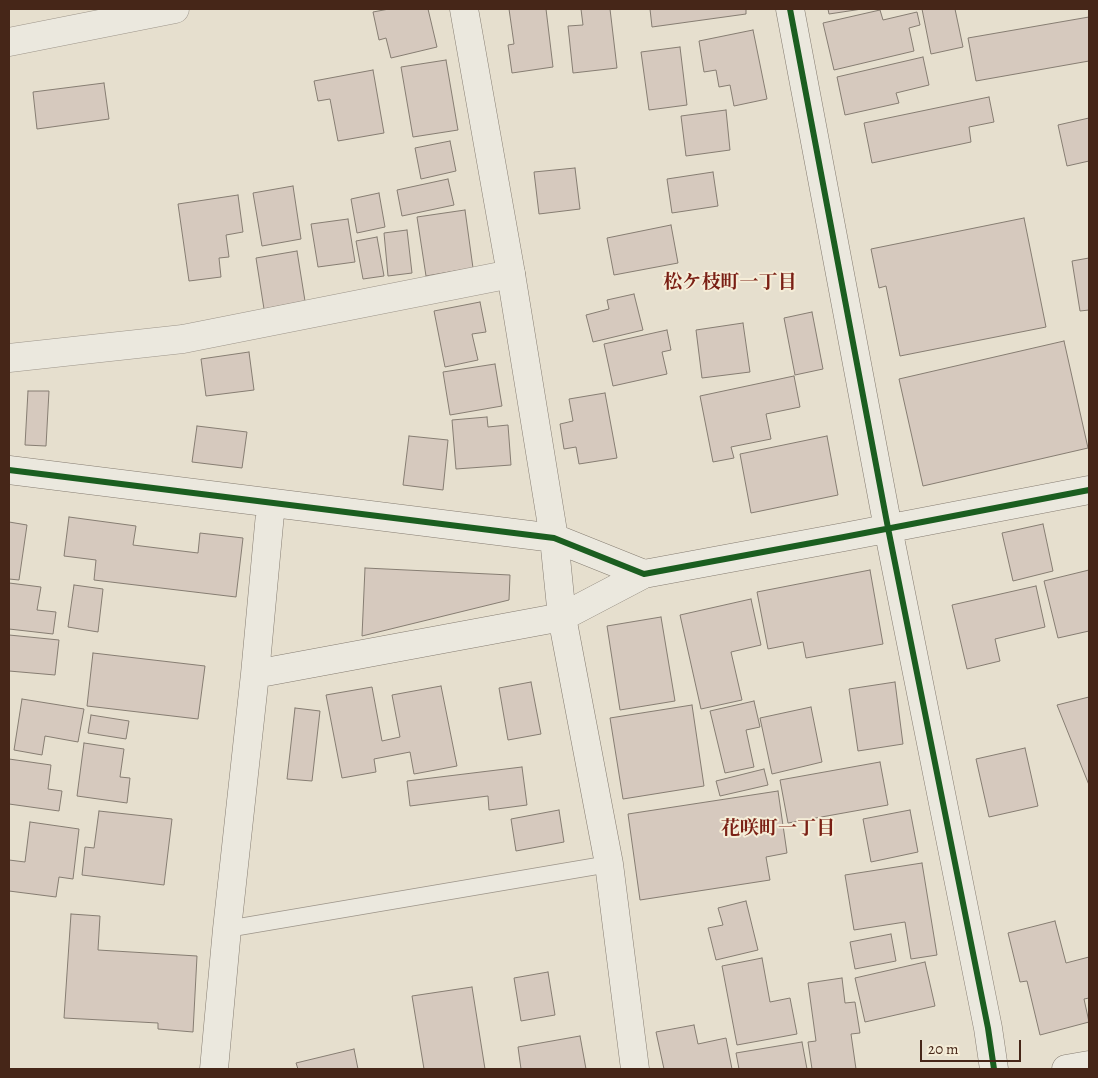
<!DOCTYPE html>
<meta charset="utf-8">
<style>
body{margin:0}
#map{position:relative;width:1098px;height:1078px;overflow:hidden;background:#e6dfce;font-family:Alegreya,serif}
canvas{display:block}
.frame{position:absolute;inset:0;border:10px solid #462618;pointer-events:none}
.scale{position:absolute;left:920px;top:1040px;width:101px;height:22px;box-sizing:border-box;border:2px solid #462618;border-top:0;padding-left:6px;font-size:15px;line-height:18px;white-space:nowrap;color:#462618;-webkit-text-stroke:4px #f5edd8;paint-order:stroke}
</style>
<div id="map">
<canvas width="1098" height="1078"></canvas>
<div class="frame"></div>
<div class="scale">20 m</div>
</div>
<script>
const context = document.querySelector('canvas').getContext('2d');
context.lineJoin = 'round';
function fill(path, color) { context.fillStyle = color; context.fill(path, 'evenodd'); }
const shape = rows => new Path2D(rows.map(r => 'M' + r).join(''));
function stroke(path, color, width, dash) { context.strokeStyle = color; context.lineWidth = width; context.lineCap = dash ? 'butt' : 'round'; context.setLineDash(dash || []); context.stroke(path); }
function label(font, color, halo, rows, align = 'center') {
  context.font = font + ' Alegreya,"Noto Serif JP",serif'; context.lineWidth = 4; context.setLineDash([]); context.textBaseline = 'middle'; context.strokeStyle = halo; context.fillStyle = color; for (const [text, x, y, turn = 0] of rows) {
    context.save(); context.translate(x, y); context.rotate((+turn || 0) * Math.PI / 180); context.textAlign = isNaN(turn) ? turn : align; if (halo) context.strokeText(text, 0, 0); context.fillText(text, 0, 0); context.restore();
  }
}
const building = shape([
 [389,9,428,9,437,47,391,58,386,38,379,40,373,12,389,9],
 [509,9,546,9,553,67,512,73,508,45,514,44,509,9],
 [581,9,610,9,617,68,573,73,568,26,583,25,581,9],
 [650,9,746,9,746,14,652,27,650,9],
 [828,9,862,9,829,14,828,9],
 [922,9,955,9,963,47,931,54,922,9],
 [880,10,883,20,917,12,920,25,909,28,914,51,834,70,823,23,880,10],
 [1089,17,1089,61,976,81,968,38,1089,17],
 [753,30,767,99,734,106,730,85,719,87,716,70,704,72,699,41,753,30],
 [680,47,687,105,649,110,641,52,680,47],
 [923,57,929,85,896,93,899,103,845,115,837,77,923,57],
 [446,60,458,130,413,137,401,67,446,60],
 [373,70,384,133,338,141,330,99,318,101,314,81,373,70],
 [104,83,109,119,37,129,33,92,104,83],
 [989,97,994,122,969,127,971,142,872,163,864,123,989,97],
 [726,110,730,150,686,156,681,116,726,110],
 [1089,118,1089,161,1067,166,1058,125,1089,118],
 [450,141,456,171,421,179,415,148,450,141],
 [575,168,580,209,539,214,534,172,575,168],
 [713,172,718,206,672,213,667,179,713,172],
 [448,179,454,205,402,216,397,190,448,179],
 [293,186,301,239,262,246,253,193,293,186],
 [379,193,385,227,357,233,351,199,379,193],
 [238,195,243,232,226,235,229,257,219,258,221,277,189,281,178,204,238,195],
 [465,210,473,268,426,276,417,217,465,210],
 [1024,218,1046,327,900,356,886,286,879,288,871,249,1024,218],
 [348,219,355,262,318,267,311,224,348,219],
 [671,225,678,263,614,275,607,238,671,225],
 [407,230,412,273,388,276,384,233,407,230],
 [377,237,384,276,363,279,356,241,377,237],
 [297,251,305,301,264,309,256,258,297,251],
 [1089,258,1089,310,1080,311,1072,261,1089,258],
 [634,294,643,330,593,342,586,315,609,309,607,300,634,294],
 [480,302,486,332,472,334,478,360,445,367,434,311,480,302],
 [812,312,823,369,795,375,784,318,812,312],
 [743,323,750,372,702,378,696,330,743,323],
 [667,330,671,350,662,352,667,374,613,386,604,344,667,330],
 [1064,341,1088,448,923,486,899,379,1064,341],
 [249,352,254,390,206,396,201,359,249,352],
 [495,364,502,406,450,415,443,372,495,364],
 [794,376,800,407,766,414,771,439,731,447,734,458,713,462,700,396,794,376],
 [28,391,49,391,46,446,25,445,28,391],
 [605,393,617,458,579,464,576,447,564,449,560,424,573,421,569,399,605,393],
 [487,417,488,427,508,425,511,465,456,469,452,420,487,417],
 [197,426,247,432,242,468,192,462,197,426],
 [409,436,448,440,443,490,403,485,409,436],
 [827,436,838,495,751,513,740,454,827,436],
 [69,517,136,526,133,545,198,553,200,533,243,538,236,597,94,580,96,560,64,556,69,517],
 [9,522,27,525,19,580,9,579,9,522],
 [1043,524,1053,571,1013,581,1002,533,1043,524],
 [365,568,510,575,509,600,362,636,365,568],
 [870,570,883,644,806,658,803,642,768,649,757,592,870,570],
 [1089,570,1089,631,1058,638,1044,581,1089,570],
 [9,583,41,587,37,610,56,612,53,634,9,629,9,583],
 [74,585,103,589,98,632,68,627,74,585],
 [1036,586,1045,627,995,639,1000,661,967,669,952,605,1036,586],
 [751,599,761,645,731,652,742,700,701,709,680,615,751,599],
 [661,617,675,701,620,710,607,626,661,617],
 [9,635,59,640,55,675,9,671,9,635],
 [93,653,205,666,198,719,87,706,93,653],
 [531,682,541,734,508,740,499,688,531,682],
 [895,682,903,744,858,751,849,689,895,682],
 [441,686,457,766,414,774,410,752,374,759,376,772,342,778,326,695,372,687,382,741,400,737,392,695,441,686],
 [1089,697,1089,785,1057,705,1089,697],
 [22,699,84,709,78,742,45,736,42,755,14,750,22,699],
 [754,701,760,727,746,730,754,767,725,773,710,711,754,701],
 [692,705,704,786,623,799,610,718,692,705],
 [811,707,822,762,772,774,760,718,811,707],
 [295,708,320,711,312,781,287,779,295,708],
 [91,715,129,721,126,739,88,733,91,715],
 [84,743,124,749,120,777,130,778,127,803,77,796,84,743],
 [1025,748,1038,806,989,817,976,759,1025,748],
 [9,759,51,765,48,789,62,791,59,811,9,804,9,759],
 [880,762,888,805,788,823,780,780,880,762],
 [522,767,527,805,489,810,488,796,410,806,407,781,522,767],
 [764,769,768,785,720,796,716,781,764,769],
 [778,791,787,853,766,857,770,880,640,900,628,814,778,791],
 [559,810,564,842,516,851,511,819,559,810],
 [910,810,918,852,871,862,863,819,910,810],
 [99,811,172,819,164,885,82,875,85,847,94,848,99,811],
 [30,822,79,829,73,879,59,877,56,897,9,891,9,860,25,862,30,822],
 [922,863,937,955,911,959,905,922,854,930,845,875,922,863],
 [746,901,758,950,716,960,708,928,723,925,718,908,746,901],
 [71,914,100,916,98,950,197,956,193,1032,158,1029,158,1023,64,1018,71,914],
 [1055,921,1066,963,1089,957,1089,998,1084,999,1089,1022,1040,1035,1027,981,1020,982,1008,933,1055,921],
 [891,934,896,961,855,969,850,942,891,934],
 [762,958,770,1002,790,998,797,1034,737,1045,722,966,762,958],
 [925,962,935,1006,865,1022,855,978,925,962],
 [548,972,555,1015,521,1021,514,978,548,972],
 [842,978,845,1003,855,1002,860,1033,851,1034,856,1069,812,1069,808,1042,816,1041,808,983,842,978],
 [472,987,485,1069,424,1069,412,996,472,987],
 [694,1025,698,1044,726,1038,732,1069,664,1069,656,1032,694,1025],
 [580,1036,586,1069,521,1069,518,1047,580,1036],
 [802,1042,807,1069,739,1069,736,1053,802,1042],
 [354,1049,358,1069,298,1069,296,1063,354,1049]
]);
fill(building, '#d6c9be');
stroke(building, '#867d72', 1);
const lane = shape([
 [227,929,609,864]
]);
const street = shape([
 [9,42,175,9],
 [9,358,183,339,511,274]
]);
const secondary = shape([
 [464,9,511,274,554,538,562,617,609,864,635,1069],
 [790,9,888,528,988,1028,994,1069],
 [9,470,554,538,644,574,844,537,1089,490],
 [255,674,562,617,644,574],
 [214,1069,227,929,255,674,271,503],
 [1066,1069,1089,1065]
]);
stroke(lane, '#9d958a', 18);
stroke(street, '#9d958a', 29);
stroke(secondary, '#867d72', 29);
stroke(lane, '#ebe8de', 16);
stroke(street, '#ebe8de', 28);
stroke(secondary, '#ebe8de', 28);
stroke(shape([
 [790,9,888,528,988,1028,994,1069],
 [9,470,554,538,644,574,844,537,1089,490]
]), '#1b5e20', 6);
label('bold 19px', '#7a1f14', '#f5edd8', [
 ["松ケ枝町一丁目",730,283],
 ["花咲町一丁目",778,829]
]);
</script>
